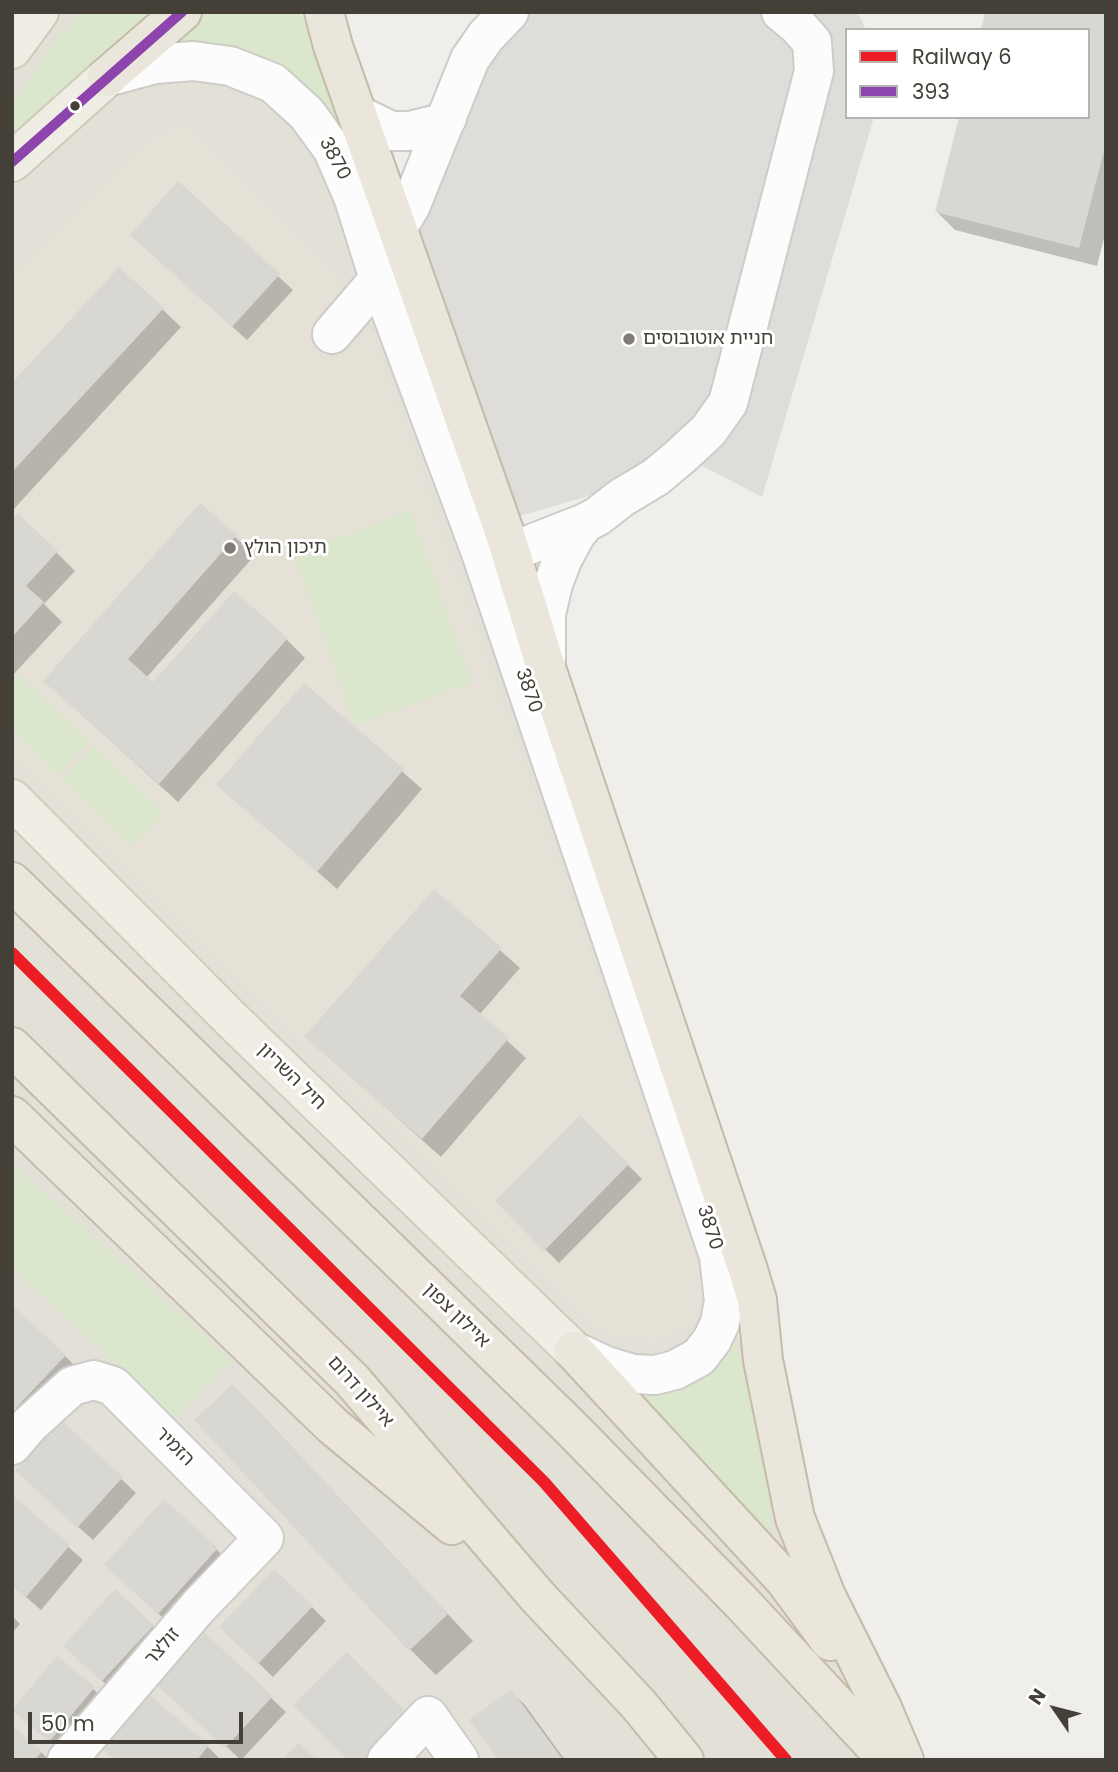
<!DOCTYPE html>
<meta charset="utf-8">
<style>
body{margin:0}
#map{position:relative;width:1118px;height:1772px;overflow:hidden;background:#efeeea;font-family:Poppins,sans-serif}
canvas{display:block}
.frame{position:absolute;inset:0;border:14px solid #444037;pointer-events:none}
.legend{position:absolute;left:845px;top:28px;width:245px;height:91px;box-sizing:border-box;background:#fff;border:2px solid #b4b3af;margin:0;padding:9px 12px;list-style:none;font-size:21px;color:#444037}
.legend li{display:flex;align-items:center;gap:14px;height:35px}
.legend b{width:35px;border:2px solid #b4b3af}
.north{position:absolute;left:1020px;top:1674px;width:70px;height:70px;-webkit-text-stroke:5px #fff;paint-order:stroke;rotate:305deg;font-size:19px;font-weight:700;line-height:28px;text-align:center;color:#444037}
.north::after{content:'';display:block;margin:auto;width:24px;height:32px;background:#444037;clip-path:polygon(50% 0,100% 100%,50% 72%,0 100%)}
.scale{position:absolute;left:28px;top:1712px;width:215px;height:32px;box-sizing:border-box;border:4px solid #444037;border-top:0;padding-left:9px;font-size:21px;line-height:24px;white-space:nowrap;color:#444037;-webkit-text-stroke:5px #fff;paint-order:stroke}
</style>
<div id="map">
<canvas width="1118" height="1772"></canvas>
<div class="frame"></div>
<ul class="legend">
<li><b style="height:9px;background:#ed1d26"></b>Railway 6</li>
<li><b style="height:9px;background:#8e44ad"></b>393</li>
</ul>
<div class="north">N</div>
<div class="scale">50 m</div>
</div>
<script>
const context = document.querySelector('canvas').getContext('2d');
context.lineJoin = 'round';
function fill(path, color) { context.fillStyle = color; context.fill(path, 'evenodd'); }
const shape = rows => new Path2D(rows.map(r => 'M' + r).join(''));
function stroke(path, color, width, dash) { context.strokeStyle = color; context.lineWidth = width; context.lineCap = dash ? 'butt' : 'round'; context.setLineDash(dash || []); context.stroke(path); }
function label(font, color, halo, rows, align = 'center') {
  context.font = font + ' Poppins,"Noto Sans Hebrew",sans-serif'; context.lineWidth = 6; context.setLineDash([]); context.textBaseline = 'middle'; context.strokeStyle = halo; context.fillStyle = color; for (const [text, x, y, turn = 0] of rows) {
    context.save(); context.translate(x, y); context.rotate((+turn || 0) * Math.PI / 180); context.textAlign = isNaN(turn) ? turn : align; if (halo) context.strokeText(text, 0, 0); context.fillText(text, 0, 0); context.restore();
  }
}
fill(shape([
 [12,12,268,12,889,1760,12,1760]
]), '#e3e0d8');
fill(shape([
 [169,130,192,130,335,275,375,341,697,1258,704,1285,700,1307,687,1327,654,1342,602,1333,151,896,12,756,12,276,147,142]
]), '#e5e1d6');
fill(shape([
 [79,12,165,12,12,145,12,101],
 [199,12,301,12,318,59,364,167,318,111,150,53],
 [410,511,472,683,355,725,294,554],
 [19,675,89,742,58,775,12,730,12,682],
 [94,746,164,813,132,846,63,779],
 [12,1164,232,1361,176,1418,12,1268],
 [731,1333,758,1410,770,1474,770,1531,626,1386]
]), '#dbe7cc');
fill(shape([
 [484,12,857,12,859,15,866,30,847,30,847,117,874,117,762,497,699,464,509,519,407,214]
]), '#deddda');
fill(shape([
 [1106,12,1106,230,1097,266,955,230,937,212,1088,117],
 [178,184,293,290,247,340,146,248],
 [162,309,181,327,12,511,12,386],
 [200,505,255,555,146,678,153,685,286,639,305,658,178,802,45,681],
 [12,523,56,552,75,571,44,604,62,622,12,676],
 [304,685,422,789,337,889,219,785],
 [434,891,520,968,479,1015,526,1058,441,1157,307,1037],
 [580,1117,642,1179,559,1263,497,1201],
 [65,1356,79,1370,31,1421,12,1404],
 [259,1412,473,1641,436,1675,410,1649],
 [61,1422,136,1493,93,1540,31,1484],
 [12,1497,83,1560,41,1610,12,1585],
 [216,1549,230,1563,173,1627,120,1579],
 [312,1607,326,1621,273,1677,236,1641],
 [12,1616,20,1624,12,1633],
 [152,1626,167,1640,117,1694,79,1660],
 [205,1636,286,1712,241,1760,174,1699],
 [93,1689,103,1698,59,1750,14,1711],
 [510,1691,525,1705,565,1760,501,1760],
 [148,1697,208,1747,221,1760,115,1760],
 [41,1752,49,1760,12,1760]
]), '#0003');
fill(shape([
 [985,12,1106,12,1106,143,1079,248,935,212,959,117,1088,117,1088,30,981,30],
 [178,181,280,274,232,327,130,235],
 [119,267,164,308,12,472,12,383],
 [200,503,237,535,128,659,153,682,234,591,288,638,159,784,43,681],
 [18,514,58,551,26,586,44,602,12,637,12,520],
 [304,683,404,769,317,872,216,785],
 [434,889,502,948,460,996,509,1038,422,1139,304,1037],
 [580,1115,629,1164,544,1251,495,1201],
 [12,1305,66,1355,16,1408,12,1405],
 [233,1384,448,1614,409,1651,194,1420],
 [61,1420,123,1477,77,1528,15,1470],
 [12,1495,70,1545,26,1597,12,1585],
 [164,1499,218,1548,158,1614,104,1565],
 [274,1569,313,1606,258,1664,219,1627],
 [115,1589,154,1625,102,1681,63,1646],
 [205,1633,273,1696,225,1748,157,1685],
 [347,1652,410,1716,365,1760,347,1760,293,1705],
 [57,1656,95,1687,49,1742,12,1710],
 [511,1689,563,1760,499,1760,469,1720],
 [148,1694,209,1745,197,1760,114,1760,102,1749],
 [12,1726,42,1751,35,1760,12,1760],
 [299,1742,317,1760,282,1760]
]), '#d9d7d2');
const minor = shape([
 [107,77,155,64,193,61,230,66,273,83,307,114,333,150,354,199,379,279,480,550,719,1256,724,1301,720,1323,712,1340,699,1357,675,1370,655,1375,633,1374,606,1366,574,1351],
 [358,115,391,131,410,131,439,124,447,118],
 [376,248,398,227,411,205,470,59,486,36,509,12],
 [332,334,379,279],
 [480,550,511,552,585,523,598,516,621,498,656,477,681,456,708,431,728,403,814,71,812,42,797,25,781,12],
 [546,659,546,614,553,584,563,558,576,534,585,523],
 [12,1445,30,1424,72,1386,94,1380,113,1386,264,1538,198,1607,67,1760],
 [387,1760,428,1716,459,1760]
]);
const major = shape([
 [12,49,39,12],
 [12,162,107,77],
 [12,799,231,1019,574,1351]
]);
const highway = shape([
 [324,12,333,46,504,531,547,671,748,1270,757,1300,763,1360,795,1518,826,1596,882,1708,904,1760],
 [107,77,182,12],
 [12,882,571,1428,742,1603,888,1760],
 [12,1047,352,1380,537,1596,639,1705,684,1760],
 [12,1116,333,1426,452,1525],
 [574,1351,785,1580,830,1641]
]);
stroke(minor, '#cdccc8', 42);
stroke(major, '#d0cab9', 42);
stroke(highway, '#c4bba8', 42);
stroke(minor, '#fdfcfc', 38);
stroke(major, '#f0ede4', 38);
stroke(highway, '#eae6db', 38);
stroke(shape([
 [12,162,182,12]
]), '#8e44ad', 10);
stroke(shape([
 [12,953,544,1482,786,1760]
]), '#ed1d26', 12);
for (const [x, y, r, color] of [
 [75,106,6,"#444037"],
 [629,339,7,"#807d76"],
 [230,548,7,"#807d76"]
]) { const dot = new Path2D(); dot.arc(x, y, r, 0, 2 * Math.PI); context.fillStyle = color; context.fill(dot); stroke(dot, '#fff', 2.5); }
label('19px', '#444037', '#fff', [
 ["3870",334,159,62],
 ["3870",528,691,71],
 ["חיל השריון",291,1077,44],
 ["3870",709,1228,72],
 ["איילון צפון",456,1316,44],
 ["איילון דרום",360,1392,48],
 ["הזמיר",174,1447,45],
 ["זולצר",163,1647,-49]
]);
label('19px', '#444037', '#fff', [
 ["חניית אוטובוסים",643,339],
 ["תיכון הולץ",244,548]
], 'left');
</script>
